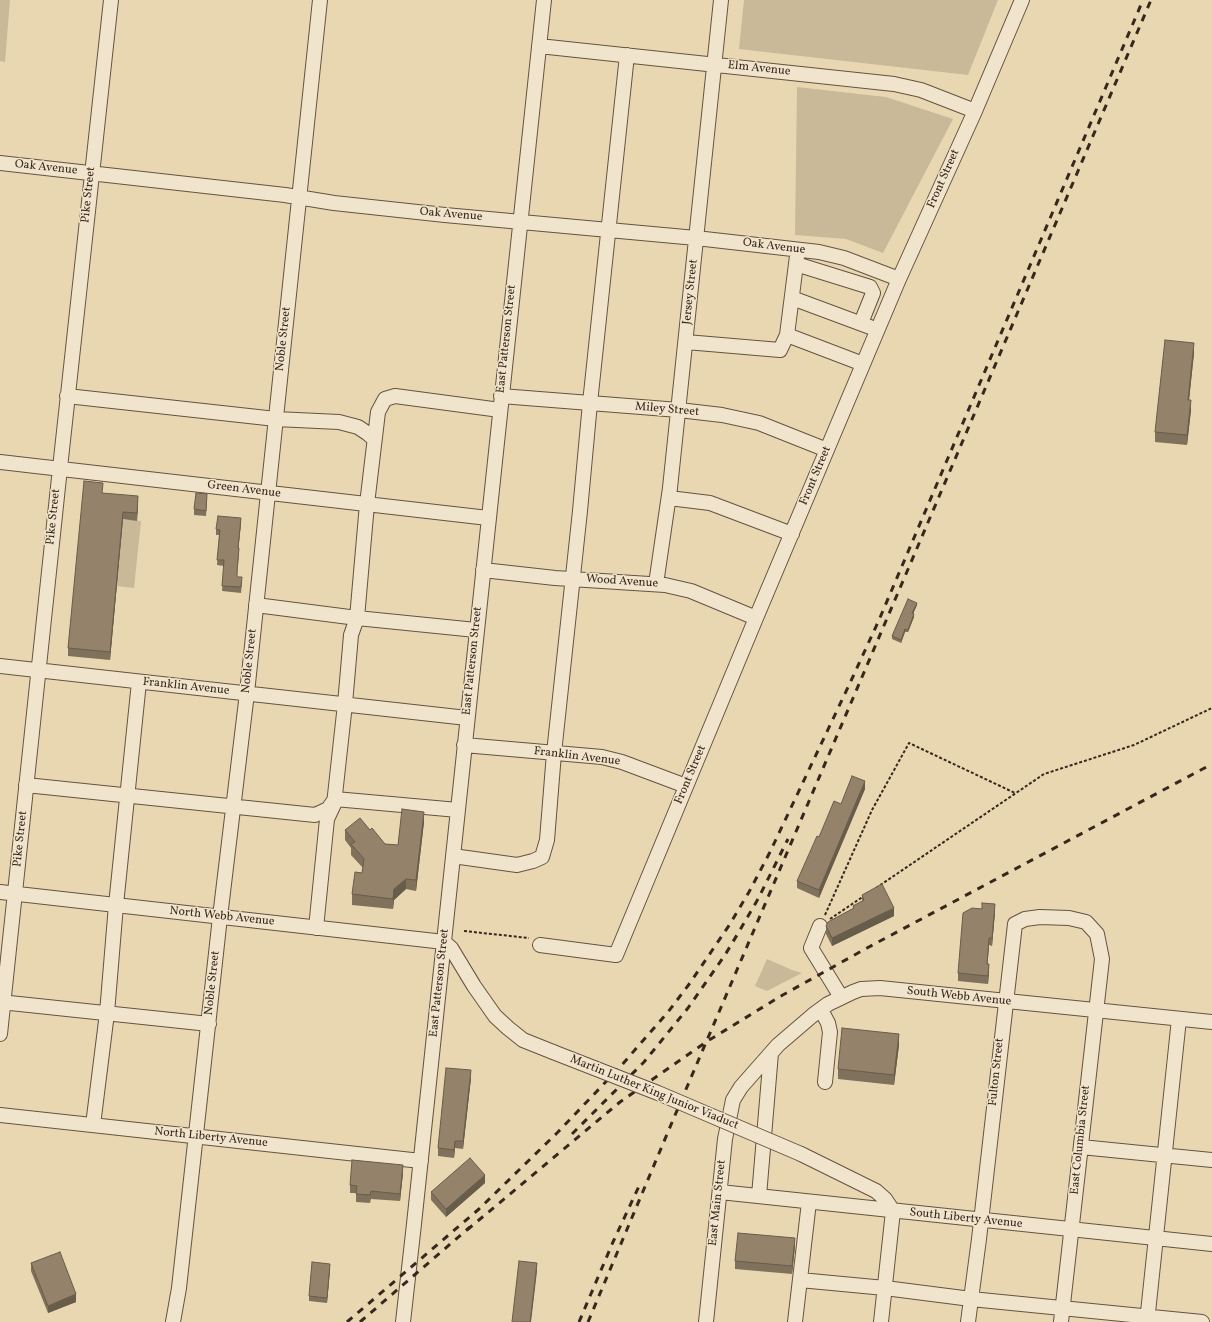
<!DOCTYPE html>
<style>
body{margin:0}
canvas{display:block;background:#e8d7b1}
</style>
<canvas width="1212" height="1322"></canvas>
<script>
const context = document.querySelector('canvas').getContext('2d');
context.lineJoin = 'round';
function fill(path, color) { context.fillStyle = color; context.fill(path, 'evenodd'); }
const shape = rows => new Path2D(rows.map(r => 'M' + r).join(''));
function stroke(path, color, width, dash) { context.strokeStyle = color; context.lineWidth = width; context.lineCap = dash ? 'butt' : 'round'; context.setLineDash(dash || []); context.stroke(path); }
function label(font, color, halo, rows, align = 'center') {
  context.font = font + ' Vollkorn,serif'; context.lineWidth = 3; context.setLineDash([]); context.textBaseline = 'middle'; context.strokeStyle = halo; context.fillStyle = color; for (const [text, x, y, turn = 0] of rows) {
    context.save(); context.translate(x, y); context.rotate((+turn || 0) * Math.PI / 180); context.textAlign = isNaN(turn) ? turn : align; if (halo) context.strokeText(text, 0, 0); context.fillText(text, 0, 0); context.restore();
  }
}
fill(shape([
 [0,0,10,0,5,62,0,61],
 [744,0,998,0,968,75,739,49],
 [797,87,886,97,953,119,883,253,846,239,795,235],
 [123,519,141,521,134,588,117,586],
 [767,959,792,970,802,973,767,991,755,986]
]), '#cab998');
const minor = shape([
 [539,46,894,84,921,90,975,111],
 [0,163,285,195,334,203,445,215,696,238,819,252,844,258,899,279],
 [796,264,870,287,873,293,861,323],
 [792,298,870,327],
 [787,335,797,256],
 [686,342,780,350,787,335,863,364],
 [67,396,276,419,339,422,358,427,367,433,374,439],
 [501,396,679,410,722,415,759,423,827,450],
 [0,462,488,518],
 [669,498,710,503,792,534],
 [483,570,555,578,665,585,691,591,756,618],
 [656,584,670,488,721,0],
 [256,605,357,618,476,630],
 [0,666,467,718],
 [464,745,602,757,622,762,686,786],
 [26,785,315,815,328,809,335,799,458,810],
 [453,856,517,865,533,861,542,857,547,840,554,753,580,511,590,403,627,55],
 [0,892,444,942],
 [820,926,811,948,841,997],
 [316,928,327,819,334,804,345,704,351,635,357,618,367,504,378,412,385,399,395,396,500,410],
 [444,942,451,948,474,986,495,1016,508,1028,523,1040,553,1052],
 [540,945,616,955,756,618,899,279,975,111,1022,0],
 [0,1002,209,1024],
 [821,1010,828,1023,830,1032,825,1082],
 [0,1034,60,468,111,0],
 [0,1115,421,1161],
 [93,1125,107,1013,116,905,139,682],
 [1081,1147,1212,1160],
 [801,1154,876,1191,885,1199,893,1211],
 [720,1192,1212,1244],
 [759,1196,771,1053],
 [800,1280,885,1288,971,1299,1202,1322],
 [173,1322,179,1288,220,917,247,693,320,0],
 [403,1322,414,1224,544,0],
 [706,1322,725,1139,733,1100,741,1087,778,1045,813,1015,828,1004,853,992,861,989,880,988,1212,1022],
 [795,1322,809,1202],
 [881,1322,893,1211],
 [968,1322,979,1239,1015,924,1025,919,1040,917,1069,918,1086,922,1097,934,1102,959,1061,1322],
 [1147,1322,1179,1019]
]);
stroke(minor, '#655342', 16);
stroke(shape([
 [876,888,1044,774,1134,745,1212,708],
 [825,915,872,810,909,743,1015,793],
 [830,919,864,896],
 [464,931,529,938]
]), '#39271d', 2, [3, 2]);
stroke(minor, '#f0e5cc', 14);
stroke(shape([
 [572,1134,644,1062,688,1008,725,955,740,930,758,899,788,839],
 [467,1230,620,1102,706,1042,781,996,867,948,1212,764],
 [347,1322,479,1209,558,1132,620,1067,668,1012,690,983,730,924,749,892,770,852,850,683,879,620,1143,0],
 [360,1322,470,1227],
 [579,1322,613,1242,640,1184],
 [588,1322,681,1101,1151,0]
]), '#39271d', 3, [7, 7]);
const minorBridge = shape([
 [553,1052,658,1093,801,1154]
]);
stroke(minorBridge, '#655342', 16, []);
stroke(minorBridge, '#f0e5cc', 14);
fill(shape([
 [1194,353,1189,400,1191,410,1187,445,1155,442,1155,432],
 [103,493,138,504,137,521,123,519,110,660,68,656,68,648],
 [207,500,206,516,194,515,194,509],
 [241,523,238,548,239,553,237,577,242,583,241,593,222,591,224,566,217,565,219,535,216,535,216,529],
 [917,605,913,614,914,617,908,632,905,632,901,643,892,639,892,636],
 [865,789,819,898,797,888,797,881,819,837,841,804],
 [424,822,416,891,406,889,394,900,393,909,352,905,352,894,362,873,363,868,351,855,351,848,345,840,345,830,370,830,385,844,398,845],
 [862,895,894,916,832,946,826,934,826,926,853,909,853,906,862,902],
 [995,912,992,946,989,945,987,964,989,972,988,984,958,981,958,973],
 [899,1045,894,1085,838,1079,838,1069],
 [471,1078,463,1149,455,1148,454,1158,438,1156,438,1148],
 [403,1173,400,1201,371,1199,370,1203,356,1202,356,1193,350,1193,350,1185],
 [485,1183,446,1217,431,1200,431,1192],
 [795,1246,792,1274,735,1269,735,1261],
 [31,1263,76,1302,48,1313,31,1271],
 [330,1269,327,1303,309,1301,309,1296]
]), '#7f715b');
fill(shape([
 [1194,343,1194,353,1188,410,1188,400],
 [1191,400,1191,410,1187,445,1187,435],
 [138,496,138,504,137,521,137,513],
 [123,512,123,519,110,660,110,652],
 [241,518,241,523,238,553,238,548],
 [917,603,917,605,912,616,912,613],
 [914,614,914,617,908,632,908,630],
 [905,629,905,632,901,643,901,640],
 [865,781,865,789,819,898,819,890],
 [424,812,424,822,416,891,416,880],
 [406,879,406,889,394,900,393,909,393,899,394,889],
 [995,904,995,912,992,946,992,938],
 [894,908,894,916,832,946,832,938],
 [989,938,989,945,987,972,987,964],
 [989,964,989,972,988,984,988,976],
 [899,1034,899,1045,894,1085,894,1075],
 [471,1070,471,1078,463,1149,463,1141],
 [455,1141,455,1148,454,1158,454,1150],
 [403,1165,403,1173,400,1201,400,1194],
 [485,1175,485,1183,446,1217,446,1209],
 [795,1238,795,1246,792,1274,792,1266],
 [537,1263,537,1271,531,1322,530,1322],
 [330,1264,330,1269,327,1303,327,1298],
 [76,1294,76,1302,48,1313,48,1306]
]), '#685c4a');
const building = shape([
 [1165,340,1194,343,1188,400,1191,400,1187,435,1155,432,1165,340],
 [84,481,103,483,102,493,138,496,137,513,123,512,110,652,68,648,84,481],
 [196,493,207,494,206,511,194,509,196,493],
 [218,516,241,518,238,548,239,548,237,571,237,577,242,577,241,587,222,586,224,560,217,560,220,530,216,529,218,516],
 [908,599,917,603,912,613,914,614,908,630,905,629,901,640,892,636,908,599],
 [852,776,865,781,819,890,797,881,817,836,819,837,834,801,841,804,852,776],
 [402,809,424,812,416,880,406,879,394,889,393,899,352,894,355,872,362,873,364,859,351,844,355,842,345,830,360,818,370,830,372,828,385,844,398,845,402,809],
 [882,884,894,908,832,938,826,926,828,922,854,908,853,906,864,900,862,895,882,884],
 [982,903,995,904,992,938,989,938,987,964,989,964,988,976,958,973,963,913,972,908,982,909,982,903],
 [842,1028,899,1034,894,1075,838,1069,842,1028],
 [446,1068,471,1070,463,1141,455,1141,454,1150,438,1148,446,1068],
 [470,1158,485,1175,446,1209,431,1192,470,1158],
 [352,1160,403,1165,400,1194,371,1191,370,1195,356,1194,357,1186,350,1185,352,1160],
 [738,1233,795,1238,792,1266,735,1261,738,1233],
 [60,1252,76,1294,48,1306,31,1263,60,1252],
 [519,1261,537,1263,530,1322,512,1322,519,1261],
 [312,1262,330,1264,327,1298,309,1296,312,1262]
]);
fill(building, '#94836a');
stroke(building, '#685c4a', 1);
label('12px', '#39271d', '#f0e5cc', [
 ["Elm Avenue",759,69,6],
 ["Oak Avenue",46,168,6],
 ["Front Street",944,179,-66],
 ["Pike Street",89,195,-84],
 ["Oak Avenue",451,215,5],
 ["Oak Avenue",774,247,7],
 ["Jersey Street",691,292,-84],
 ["Noble Street",284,339,-84],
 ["East Patterson Street",507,339,-84],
 ["Miley Street",667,410,5],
 ["Front Street",816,476,-67],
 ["Green Avenue",244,490,7],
 ["Pike Street",54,517,-84],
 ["Wood Avenue",622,582,4],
 ["Noble Street",250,661,-84],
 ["East Patterson Street",473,661,-84],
 ["Franklin Avenue",186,687,6],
 ["Franklin Avenue",577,757,7],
 ["Front Street",691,775,-67],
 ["Pike Street",21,839,-84],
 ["North Webb Avenue",222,917,6],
 ["Noble Street",213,983,-84],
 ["East Patterson Street",440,983,-84],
 ["South Webb Avenue",959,997,6],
 ["Fulton Street",997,1072,-84],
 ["Martin Luther King Junior Viaduct",654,1093,22],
 ["North Liberty Avenue",211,1138,6],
 ["East Columbia Street",1081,1140,-84],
 ["East Main Street",718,1203,-84],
 ["South Liberty Avenue",966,1219,6]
]);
</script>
